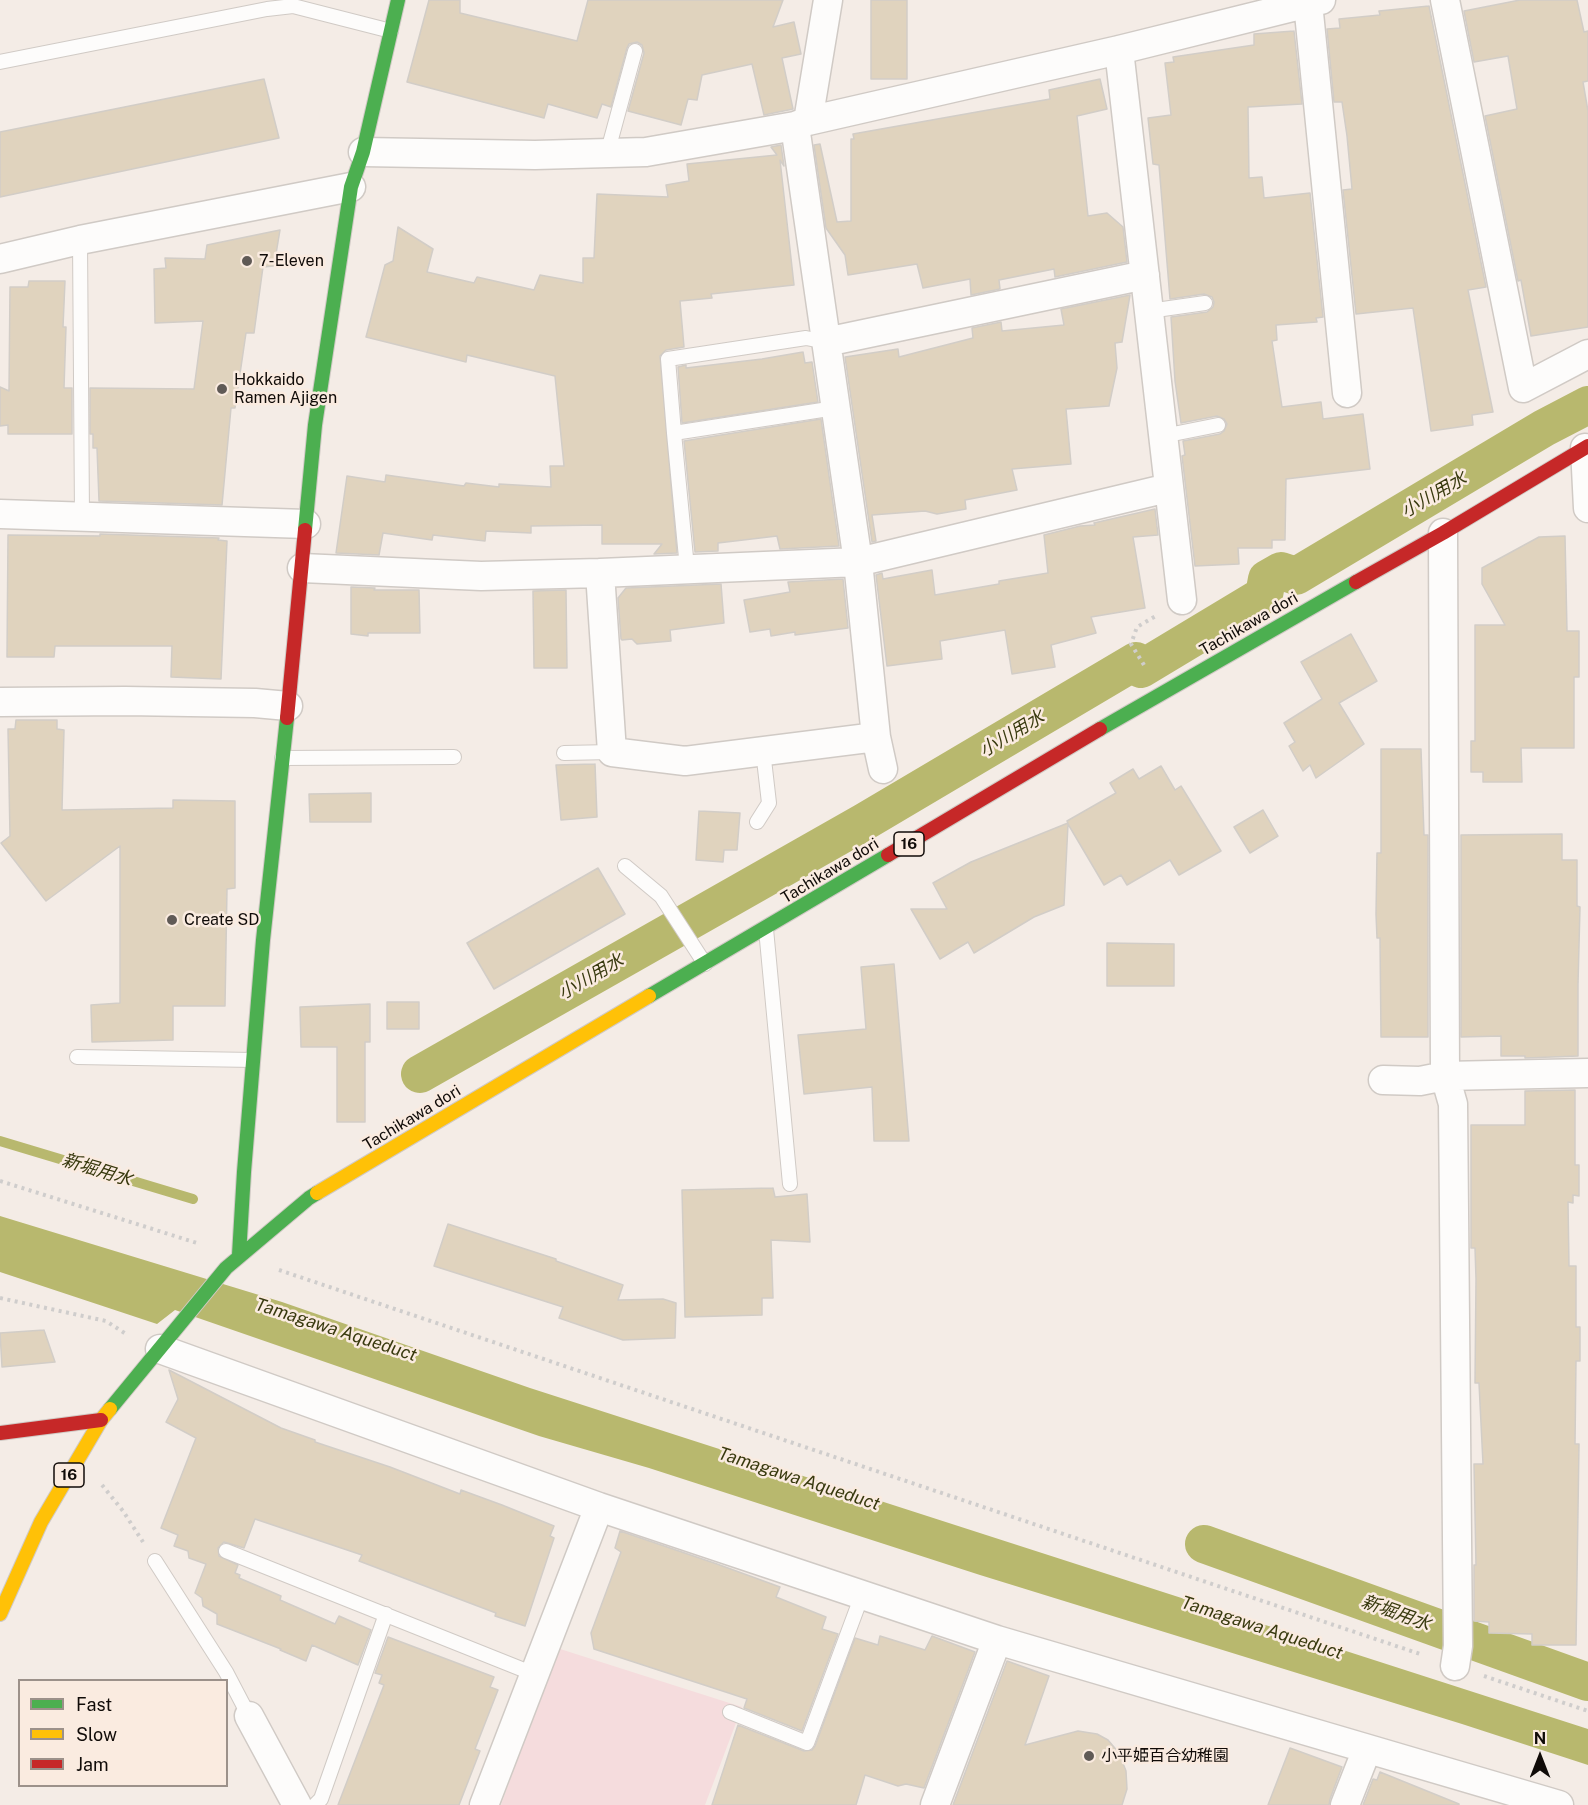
<!DOCTYPE html>
<meta charset="utf-8">
<style>
body{margin:0}
#map{position:relative;width:1588px;height:1805px;overflow:hidden;background:#f4ece6;font-family:"Public Sans",sans-serif}
canvas{display:block}
.legend{position:absolute;left:18px;top:1679px;width:210px;height:108px;box-sizing:border-box;background:#faebe0;border:2px solid #9c918a;margin:0;padding:8px 10px;list-style:none;font-size:18px;color:#100b08}
.legend li{display:flex;align-items:center;gap:12px;height:30px}
.legend b{width:30px;border:2px solid #9c918a}
.north{position:absolute;left:1510px;top:1727px;width:60px;height:60px;-webkit-text-stroke:4px #faebe0;paint-order:stroke;rotate:0deg;font-size:16px;font-weight:700;line-height:24px;text-align:center;color:#100b08}
.north::after{content:'';display:block;margin:auto;width:21px;height:27px;background:#100b08;clip-path:polygon(50% 0,100% 100%,50% 72%,0 100%)}
</style>
<div id="map">
<canvas width="1588" height="1805"></canvas>
<ul class="legend">
<li><b style="height:8px;background:#4caf50"></b>Fast</li>
<li><b style="height:8px;background:#ffc107"></b>Slow</li>
<li><b style="height:8px;background:#c62828"></b>Jam</li>
</ul>
<div class="north">N</div>
</div>
<script>
const context = document.querySelector('canvas').getContext('2d');
context.lineJoin = 'round';
function fill(path, color) { context.fillStyle = color; context.fill(path, 'evenodd'); }
const shape = rows => new Path2D(rows.map(r => 'M' + r).join(''));
function stroke(path, color, width, dash) { context.strokeStyle = color; context.lineWidth = width; context.lineCap = dash ? 'butt' : 'round'; context.setLineDash(dash || []); context.stroke(path); }
function label(font, color, halo, rows, align = 'center') {
  context.font = font + ' "Public Sans","Noto Sans JP",sans-serif'; context.lineWidth = 5; context.setLineDash([]); context.textBaseline = 'middle'; context.strokeStyle = halo; context.fillStyle = color; for (const [text, x, y, turn = 0] of rows) {
    context.save(); context.translate(x, y); context.rotate((+turn || 0) * Math.PI / 180); context.textAlign = isNaN(turn) ? turn : align; if (halo) context.strokeText(text, 0, 0); context.fillText(text, 0, 0); context.restore();
  }
}
fill(shape([
 [557,1648,742,1707,705,1805,501,1805]
]), '#f5dcdd');
fill(shape([
 [0,1216,282,1302,530,1388,1588,1729,1588,1765,1462,1724,980,1575,649,1468,539,1436,175,1310,157,1324,0,1272]
]), '#b8b86e');
stroke(shape([
 [0,1141,193,1199]
]), '#b8b86e', 10);
stroke(shape([
 [420,1074,864,822,1136,661,1141,669,1264,595,1267,579,1281,571,1296,576,1544,428,1588,405],
 [1204,1544,1588,1682]
]), '#b8b86e', 38);
const building = shape([
 [429,0,460,0,460,13,577,41,588,0,783,0,773,27,794,22,801,54,782,58,793,109,764,115,752,64,702,75,697,100,688,99,681,125,628,111,644,53,642,45,637,42,629,44,627,48,611,107,602,104,597,118,548,104,544,118,407,82,429,0],
 [871,0,907,0,907,79,871,79,871,0],
 [1520,0,1577,0,1584,32,1588,31,1588,81,1583,82,1588,111,1588,327,1531,336,1521,280,1518,281,1485,116,1517,109,1508,56,1474,62,1464,11,1520,0],
 [1429,6,1486,287,1468,290,1493,412,1472,415,1473,425,1431,431,1413,308,1356,314,1343,190,1352,189,1347,136,1342,102,1334,102,1327,29,1340,28,1339,19,1380,15,1379,11,1429,6],
 [1294,31,1302,104,1248,107,1249,178,1262,177,1264,198,1310,193,1323,317,1316,318,1317,322,1276,325,1277,340,1272,341,1282,407,1321,402,1323,419,1363,414,1370,469,1286,479,1285,540,1272,540,1272,548,1238,548,1239,564,1195,566,1182,456,1185,455,1183,441,1220,434,1224,431,1227,424,1224,419,1217,416,1181,423,1175,381,1171,317,1207,312,1213,307,1214,302,1212,297,1204,294,1170,299,1159,165,1153,164,1148,118,1171,115,1165,63,1174,62,1173,57,1254,45,1254,34,1294,31],
 [264,79,279,138,0,197,0,132,264,79],
 [1100,79,1107,109,1077,116,1088,216,1107,213,1123,227,1127,262,1055,277,1054,269,999,280,1000,289,971,295,970,279,923,288,917,264,848,275,845,255,826,228,814,145,820,144,837,222,851,221,851,139,854,139,853,134,1050,99,1049,90,1100,79],
 [781,145,784,166,780,160,794,285,711,294,712,298,680,301,684,347,666,350,660,356,677,553,654,554,662,544,602,544,602,525,531,526,531,533,486,531,485,541,433,535,432,540,383,533,379,555,336,553,347,476,385,482,386,475,464,486,466,483,499,487,499,484,551,487,550,466,564,466,555,376,467,355,466,362,366,337,385,265,393,261,398,227,433,249,427,272,474,283,477,277,534,290,540,275,583,283,583,258,594,258,597,194,668,197,666,185,689,181,687,164,777,155,771,147,781,145],
 [280,230,274,266,263,267,254,333,246,333,235,408,231,408,222,505,99,501,97,448,93,448,93,434,90,434,90,388,194,389,203,321,155,323,154,269,166,268,165,258,205,259,207,245,280,230],
 [29,281,65,281,63,327,66,327,64,388,72,388,72,434,8,434,8,425,0,426,0,387,9,391,10,287,28,287,29,281],
 [1130,295,1122,342,1115,343,1117,368,1109,406,1066,409,1071,464,1012,469,1017,490,965,500,966,509,937,514,925,511,872,515,876,541,872,542,845,357,898,349,899,357,973,338,972,328,1001,322,1002,331,1064,325,1061,309,1130,295],
 [803,352,805,363,812,362,818,402,682,423,678,367,686,365,686,368,762,359,803,352],
 [821,419,839,546,780,549,777,536,718,543,718,551,695,552,684,441,821,419],
 [1155,509,1158,535,1133,537,1145,608,1091,617,1096,633,1051,645,1055,667,1012,674,1005,630,940,641,942,659,887,666,876,575,882,573,883,579,932,570,935,595,999,584,999,581,1048,573,1044,535,1080,526,1095,525,1094,523,1155,509],
 [100,534,219,538,218,540,227,541,221,679,171,677,172,646,55,646,54,657,7,657,8,535,100,536,100,534],
 [1565,536,1567,631,1579,631,1579,677,1574,677,1574,748,1521,748,1522,782,1483,782,1483,772,1471,772,1471,741,1475,741,1475,625,1505,625,1482,584,1482,568,1539,537,1565,536],
 [843,579,848,628,795,635,795,632,771,636,770,629,750,632,744,600,790,592,788,582,843,579],
 [721,584,724,623,670,630,671,641,637,644,632,639,622,640,621,639,618,598,626,588,721,584],
 [351,587,375,588,374,590,419,590,420,633,368,633,368,636,351,634,351,587],
 [566,590,567,668,534,668,533,591,566,590],
 [1351,634,1377,681,1339,703,1364,744,1316,778,1310,765,1303,771,1289,746,1295,742,1284,723,1322,699,1301,662,1351,634],
 [16,720,57,720,57,729,64,730,62,810,173,808,173,800,235,801,235,888,227,889,225,1006,173,1006,173,1040,92,1042,91,1005,120,1003,120,846,46,901,1,843,10,836,8,729,15,729,16,720],
 [1381,749,1421,749,1424,835,1428,835,1428,1037,1381,1037,1380,938,1377,938,1376,914,1377,853,1381,853,1381,749],
 [595,764,597,817,561,820,556,765,595,764],
 [1161,766,1175,790,1181,786,1221,851,1179,875,1170,860,1127,885,1121,875,1104,885,1068,824,1064,905,1034,917,974,953,968,942,940,959,911,909,947,909,933,883,971,862,1068,823,1067,821,1116,793,1110,783,1133,769,1139,779,1161,766],
 [371,793,371,822,310,822,309,794,371,793],
 [1263,810,1278,836,1250,853,1234,827,1263,810],
 [699,811,740,813,737,850,724,850,723,862,696,860,699,811],
 [1562,834,1562,860,1577,860,1577,906,1580,907,1578,984,1578,1056,1525,1058,1525,1056,1501,1056,1501,1036,1461,1037,1461,835,1562,834],
 [598,868,625,914,494,989,467,943,598,868],
 [1107,943,1174,944,1174,986,1107,986,1107,943],
 [894,964,909,1141,874,1141,872,1087,804,1094,798,1035,866,1029,861,967,894,964],
 [387,1002,419,1002,419,1029,387,1029,387,1002],
 [370,1004,370,1042,365,1042,365,1122,337,1122,337,1047,301,1047,300,1007,370,1004],
 [1575,1090,1575,1165,1579,1165,1579,1196,1573,1195,1573,1203,1568,1202,1569,1266,1576,1266,1576,1327,1580,1327,1580,1361,1576,1361,1575,1444,1579,1444,1576,1645,1532,1645,1532,1634,1489,1633,1489,1622,1474,1621,1474,1565,1476,1565,1474,1464,1483,1464,1479,1383,1475,1383,1476,1279,1475,1248,1471,1248,1471,1125,1525,1125,1525,1091,1575,1090],
 [773,1188,775,1197,807,1194,810,1242,771,1240,773,1298,762,1298,762,1315,685,1317,682,1190,773,1188],
 [448,1224,556,1259,556,1261,623,1285,618,1300,663,1299,676,1303,675,1338,623,1340,559,1318,563,1307,434,1266,448,1224],
 [44,1330,55,1362,2,1367,0,1333,44,1330],
 [169,1370,281,1428,315,1440,315,1442,390,1467,460,1494,461,1490,502,1505,554,1526,550,1536,554,1538,525,1626,495,1616,496,1613,359,1561,362,1555,255,1519,244,1548,224,1542,218,1548,219,1556,238,1565,235,1573,240,1575,239,1578,281,1596,280,1600,335,1624,339,1616,371,1630,358,1665,312,1645,306,1661,280,1650,281,1649,217,1624,217,1614,203,1606,202,1598,195,1593,206,1564,189,1558,188,1551,174,1546,178,1535,161,1528,196,1438,166,1422,178,1399,169,1370],
 [620,1531,717,1564,780,1587,776,1597,826,1617,822,1629,838,1634,802,1731,744,1708,747,1699,594,1649,591,1633,621,1552,615,1548,620,1531],
 [880,1636,925,1650,932,1636,975,1652,924,1788,906,1784,898,1786,865,1775,856,1805,712,1805,738,1725,804,1751,812,1750,815,1746,855,1638,878,1645,880,1636],
 [388,1637,494,1677,490,1687,498,1690,475,1749,480,1751,459,1805,338,1805,384,1685,379,1683,382,1675,375,1673,388,1637],
 [1007,1661,1049,1676,1025,1745,1078,1731,1097,1734,1108,1740,1119,1753,1126,1771,1127,1789,1122,1805,953,1805,1007,1661],
 [1290,1748,1342,1767,1330,1799,1329,1805,1268,1805,1290,1748],
 [1380,1772,1459,1804,1459,1805,1363,1805,1373,1779,1377,1780,1380,1772]
]);
fill(building, '#e0d3be');
stroke(building, '#d2cdc7', 1.5);
const lane = shape([
 [0,62,267,9,293,6,391,31],
 [607,154,635,51],
 [80,240,82,517],
 [1149,311,1205,303],
 [674,433,668,359,806,338,826,342],
 [1163,436,1218,425],
 [687,568,674,433,835,408],
 [564,753,612,752],
 [282,758,454,757],
 [757,822,769,803,763,751],
 [625,866,661,896,705,964],
 [766,929,790,1184],
 [77,1057,253,1060],
 [226,1551,534,1674],
 [155,1561,226,1672,249,1716],
 [730,1712,807,1743,862,1595],
 [315,1805,321,1799,386,1614]
]);
const street = shape([
 [1445,0,1523,388,1588,354],
 [1308,3,1347,393],
 [1119,50,1182,600],
 [808,121,828,0],
 [795,126,858,562,876,737,883,769],
 [363,152,535,155,646,152,795,126,808,121,1119,50,1321,0],
 [0,259,80,240,351,187],
 [826,342,1145,275],
 [1585,448,1588,508],
 [0,514,306,524],
 [1443,533,1445,1076,1453,1104,1458,1646,1455,1666],
 [302,568,481,576,600,573,858,562,1168,488],
 [600,573,612,752,685,761,876,737],
 [0,702,125,701,255,703,288,706],
 [1383,1080,1420,1081,1445,1076,1588,1073],
 [160,1349,599,1507,997,1640,1559,1805],
 [249,1716,297,1805],
 [484,1805,599,1507],
 [935,1805,997,1640],
 [1345,1805,1367,1749]
]);
const fast = shape([
 [305,530,315,425,351,187,363,152,398,0],
 [1100,729,1356,582],
 [649,996,888,855],
 [239,1255,244,1172,263,940,287,718],
 [110,1409,226,1268,309,1198,317,1193]
]);
const slow = shape([
 [317,1193,649,996],
 [0,1614,41,1522,101,1420,110,1409]
]);
const jam = shape([
 [1356,582,1443,533,1588,446],
 [287,718,305,530],
 [888,855,1100,729],
 [0,1433,101,1420]
]);
stroke(lane, '#d0cac5', 16);
stroke(street, '#d0cac5', 31);
stroke(fast, '#d0cac5', 16);
stroke(slow, '#d0cac5', 16);
stroke(jam, '#d0cac5', 16);
stroke(shape([
 [1144,665,1131,644,1137,627,1156,616],
 [0,1181,197,1243],
 [279,1270,1423,1655],
 [0,1298,106,1321,126,1334],
 [102,1485,123,1511,143,1542],
 [1484,1676,1588,1711]
]), '#cfcdcc', 4, [3, 4.5]);
stroke(lane, '#fdfcfb', 14);
stroke(street, '#fdfcfb', 28);
stroke(fast, '#4caf50', 14);
stroke(slow, '#ffc107', 14);
stroke(jam, '#c62828', 14);
for (const [x, y, r, color] of [
 [247,261,6,"#605a56"],
 [222,389,6,"#605a56"],
 [172,920,6,"#605a56"],
 [1089,1756,6,"#605a56"]
]) { const dot = new Path2D(); dot.arc(x, y, r, 0, 2 * Math.PI); context.fillStyle = color; context.fill(dot); stroke(dot, '#faebe0', 2); }
for (const [x, y, w] of [
 [909,844,30],
 [69,1475,30]
]) { const box = new Path2D(); box.roundRect(x - w / 2, y - 12, w, 24, 4.5); context.fillStyle = '#faebe0'; context.fill(box); stroke(box, '#100b08', 1.5); }
label('bold 15px', '#100b08', null, [
 ["16",909,844],
 ["16",69,1475]
]);
label('16px', '#100b08', '#faebe0', [
 ["7-Eleven",259,261],
 ["Hokkaido",234,380],
 ["Ramen Ajigen",234,398],
 ["Create SD",184,920],
 ["小平姫百合幼稚園",1101,1756]
], 'left');
label('16px', '#100b08', '#faebe0', [
 ["Tachikawa dori",1249,624,-30],
 ["Tachikawa dori",830,871,-31],
 ["Tachikawa dori",412,1118,-31]
]);
label('italic 18px', '#393a0f', '#faebe0', [
 ["小川用水",1434,495,-30],
 ["小川用水",1012,734,-31],
 ["小川用水",591,977,-30],
 ["新堀用水",97,1170,17],
 ["Tamagawa Aqueduct",336,1330,18],
 ["Tamagawa Aqueduct",799,1479,18],
 ["新堀用水",1396,1613,20],
 ["Tamagawa Aqueduct",1262,1628,18]
]);
</script>
